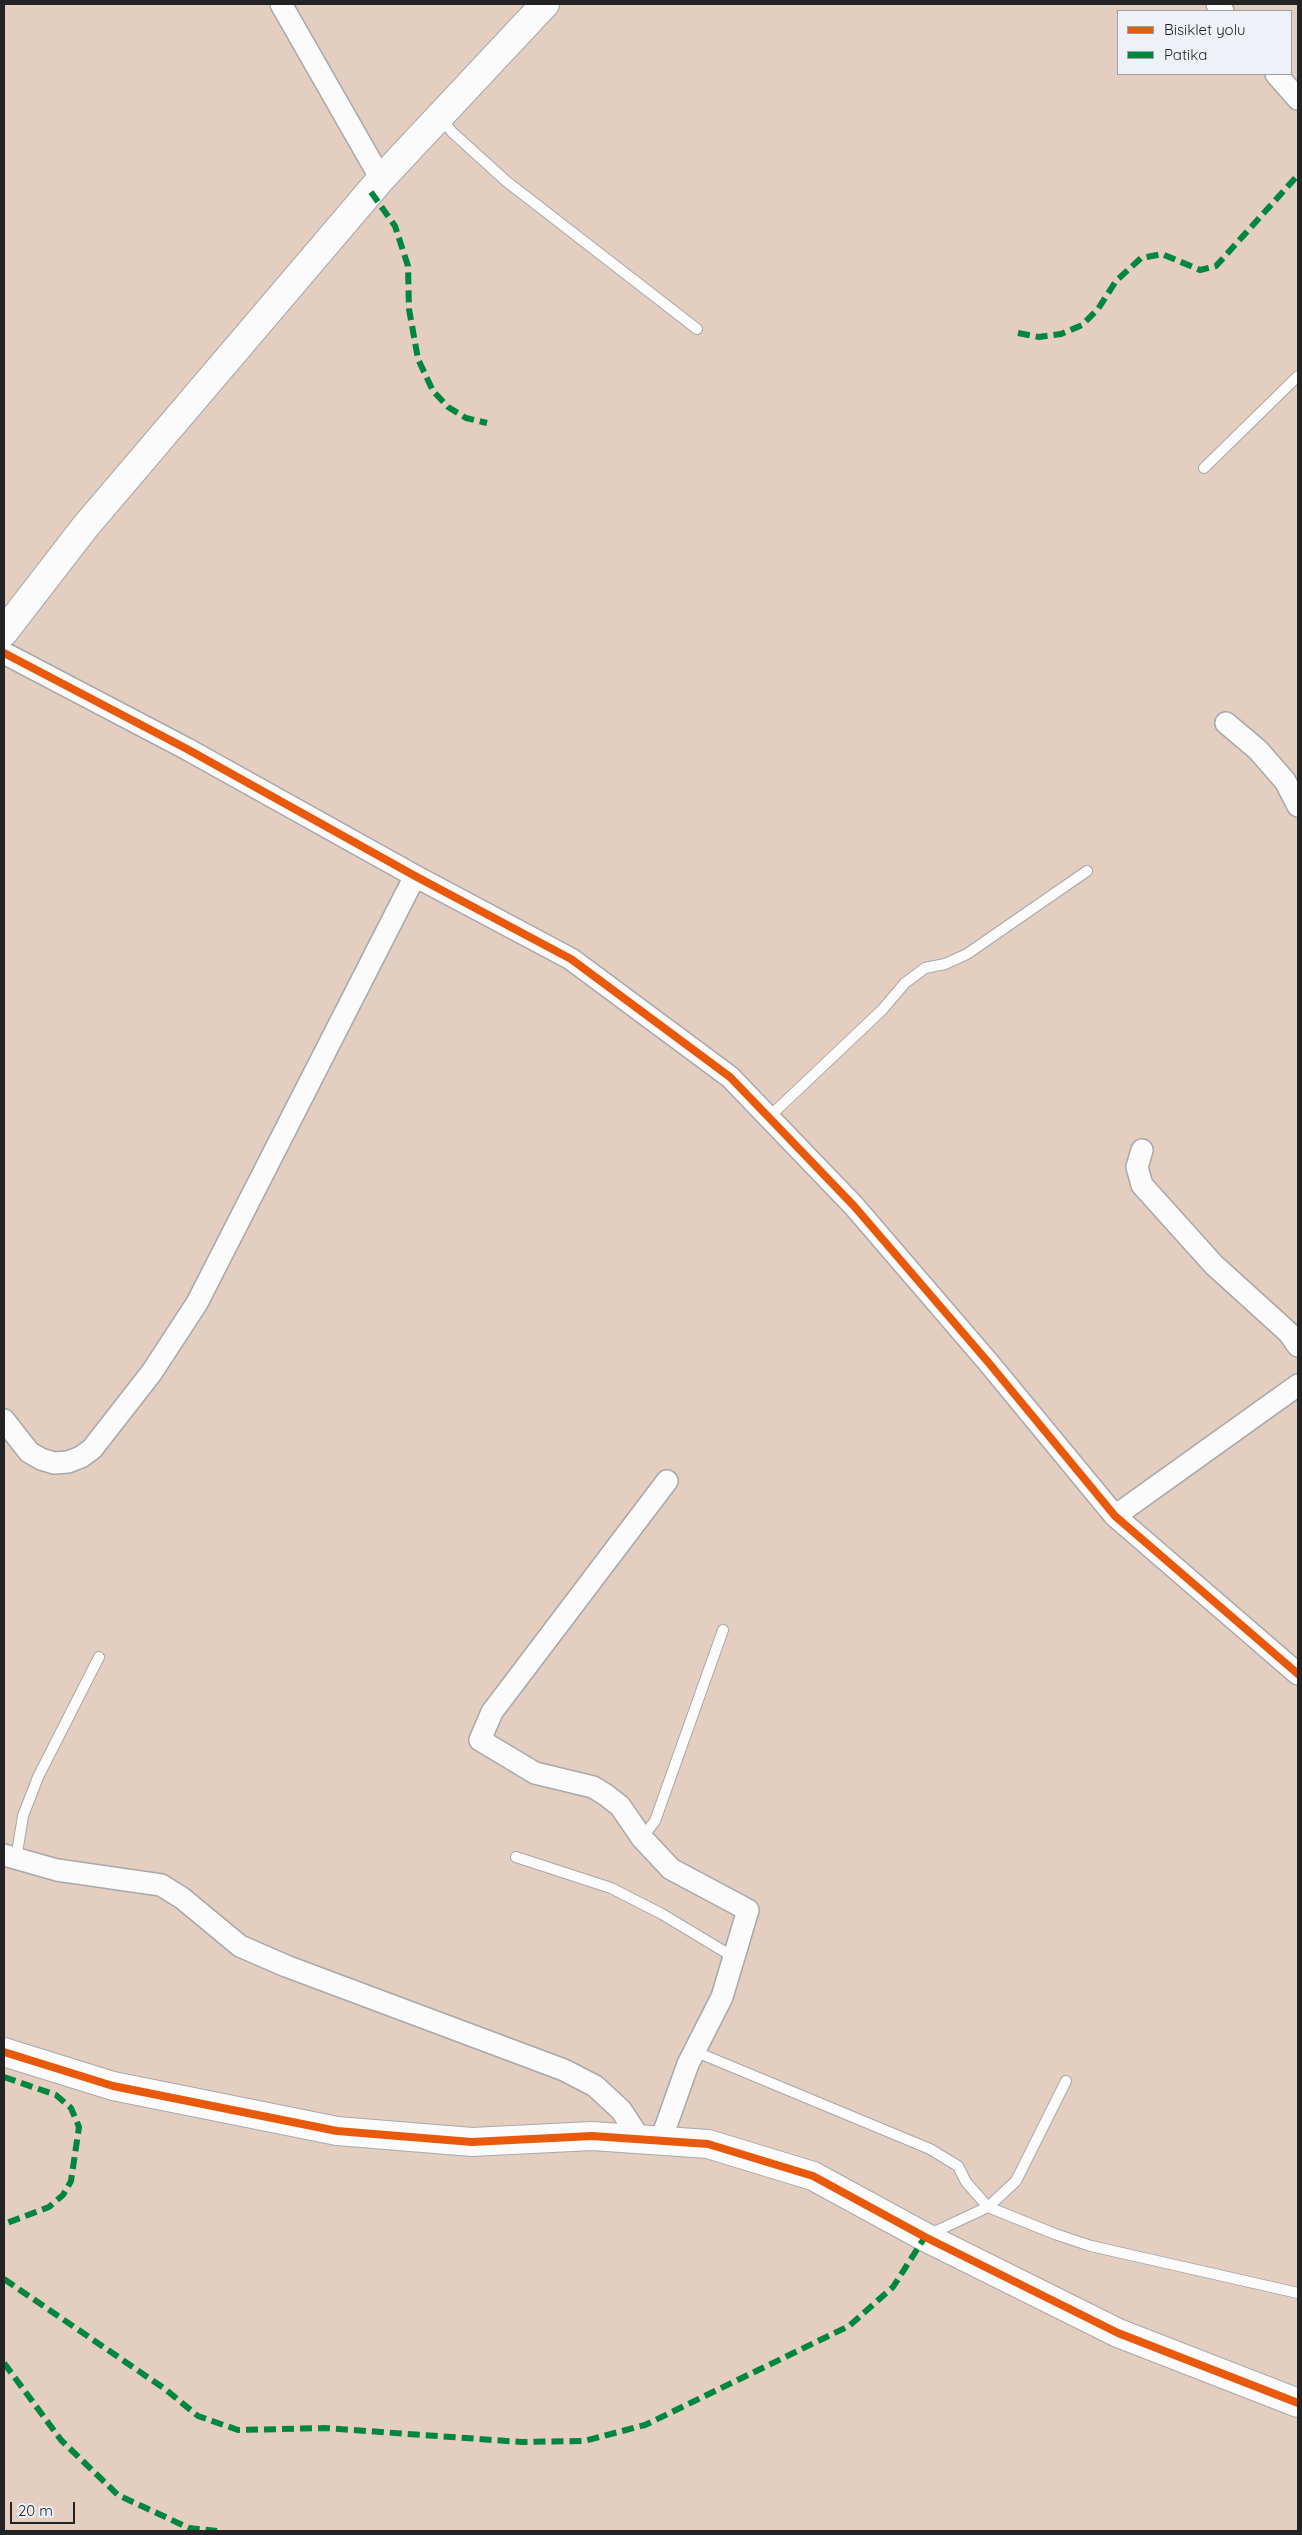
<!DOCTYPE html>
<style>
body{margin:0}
#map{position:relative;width:1302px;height:2535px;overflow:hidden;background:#e4e5e9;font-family:Quicksand,sans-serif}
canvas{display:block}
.frame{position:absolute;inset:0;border:5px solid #232326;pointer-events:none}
.legend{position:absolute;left:1117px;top:10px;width:175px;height:65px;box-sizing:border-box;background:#eff1f8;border:1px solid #9d9fa4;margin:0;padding:6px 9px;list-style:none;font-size:15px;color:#232326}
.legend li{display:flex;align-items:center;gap:10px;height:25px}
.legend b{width:25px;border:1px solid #9d9fa4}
.scale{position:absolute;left:10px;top:2502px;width:65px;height:22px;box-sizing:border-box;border:2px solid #232326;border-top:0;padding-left:6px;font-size:15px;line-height:18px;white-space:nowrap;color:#232326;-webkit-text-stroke:4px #eff1f8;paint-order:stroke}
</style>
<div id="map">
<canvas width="1302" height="2535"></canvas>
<div class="frame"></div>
<ul class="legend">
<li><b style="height:6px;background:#e8590c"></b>Bisiklet yolu</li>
<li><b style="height:6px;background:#00873e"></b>Patika</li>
</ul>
<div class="scale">20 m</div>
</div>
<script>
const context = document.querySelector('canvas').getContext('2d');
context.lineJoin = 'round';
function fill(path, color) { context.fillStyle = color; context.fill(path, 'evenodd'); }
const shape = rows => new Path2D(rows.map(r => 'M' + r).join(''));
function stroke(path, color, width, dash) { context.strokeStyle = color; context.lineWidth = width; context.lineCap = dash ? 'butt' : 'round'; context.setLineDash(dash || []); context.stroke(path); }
fill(shape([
 [4,4,1298,4,1298,2531,4,2531],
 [1118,11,1291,11,1291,74,1118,74]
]), '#e3cebf');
const lane = shape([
 [440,117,452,132,506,181,697,329],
 [1204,468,1298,376],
 [769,1117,882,1010,905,983,925,968,945,964,967,954,1087,871],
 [642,1838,655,1821,723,1630],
 [516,1857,611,1888,662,1914,735,1958],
 [16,1859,23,1816,38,1777,99,1657],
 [694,2051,930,2149,958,2166,966,2182,988,2207,1055,2234,1091,2246,1298,2293],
 [928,2235,988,2207,1016,2181,1066,2081]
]);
const street = shape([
 [281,4,381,179],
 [1217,4,1223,11],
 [1276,74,1298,99],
 [4,653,187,749,415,876,571,959,730,1077,854,1206,988,1362,1115,1516,1298,1674],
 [1226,723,1258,750,1285,781,1298,806],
 [1142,1150,1137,1167,1142,1185,1214,1265,1289,1333,1298,1346],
 [4,1420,29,1452,41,1459,54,1463,68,1462,81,1457,92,1449,152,1372,197,1303,415,876],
 [1115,1516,1298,1385],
 [4,1855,57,1870,161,1885,182,1898,240,1946,286,1966,564,2070,595,2086,621,2110,640,2139],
 [661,2140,688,2064,722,1997,748,1910,671,1869,642,1838,620,1806,606,1795,593,1787,535,1773,480,1740,492,1712,667,1481]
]);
const secondary = shape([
 [4,632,85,527,381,179,545,4],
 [4,2052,113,2086,337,2131,472,2142,592,2136,708,2144,813,2176,925,2237,1118,2333,1298,2403]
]);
stroke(lane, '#a8a8ab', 12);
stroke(street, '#a8a8ab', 24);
stroke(secondary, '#a8a8ab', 30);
stroke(lane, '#fbfbfc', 10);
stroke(street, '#fbfbfc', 21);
stroke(secondary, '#fbfbfc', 28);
stroke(shape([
 [371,192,395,226,408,266,409,309,418,359,433,391,448,407,466,418,487,423],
 [1018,333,1039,337,1061,334,1082,325,1098,309,1116,281,1141,258,1162,254,1200,270,1216,266,1298,175],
 [4,2077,56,2095,71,2108,79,2127,71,2181,63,2195,49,2207,4,2224],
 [4,2279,165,2389,198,2416,238,2430,325,2428,521,2442,584,2441,645,2425,849,2326,893,2287,925,2237],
 [4,2363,61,2440,118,2495,189,2528,217,2531]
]), '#00873e', 6, [12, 6]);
stroke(shape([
 [4,653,187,749,415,876,571,959,730,1077,854,1206,988,1362,1115,1516,1298,1674],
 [4,2052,113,2086,337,2131,472,2142,592,2136,708,2144,813,2176,925,2237,1118,2333,1298,2403]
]), '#e8590c', 8);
</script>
